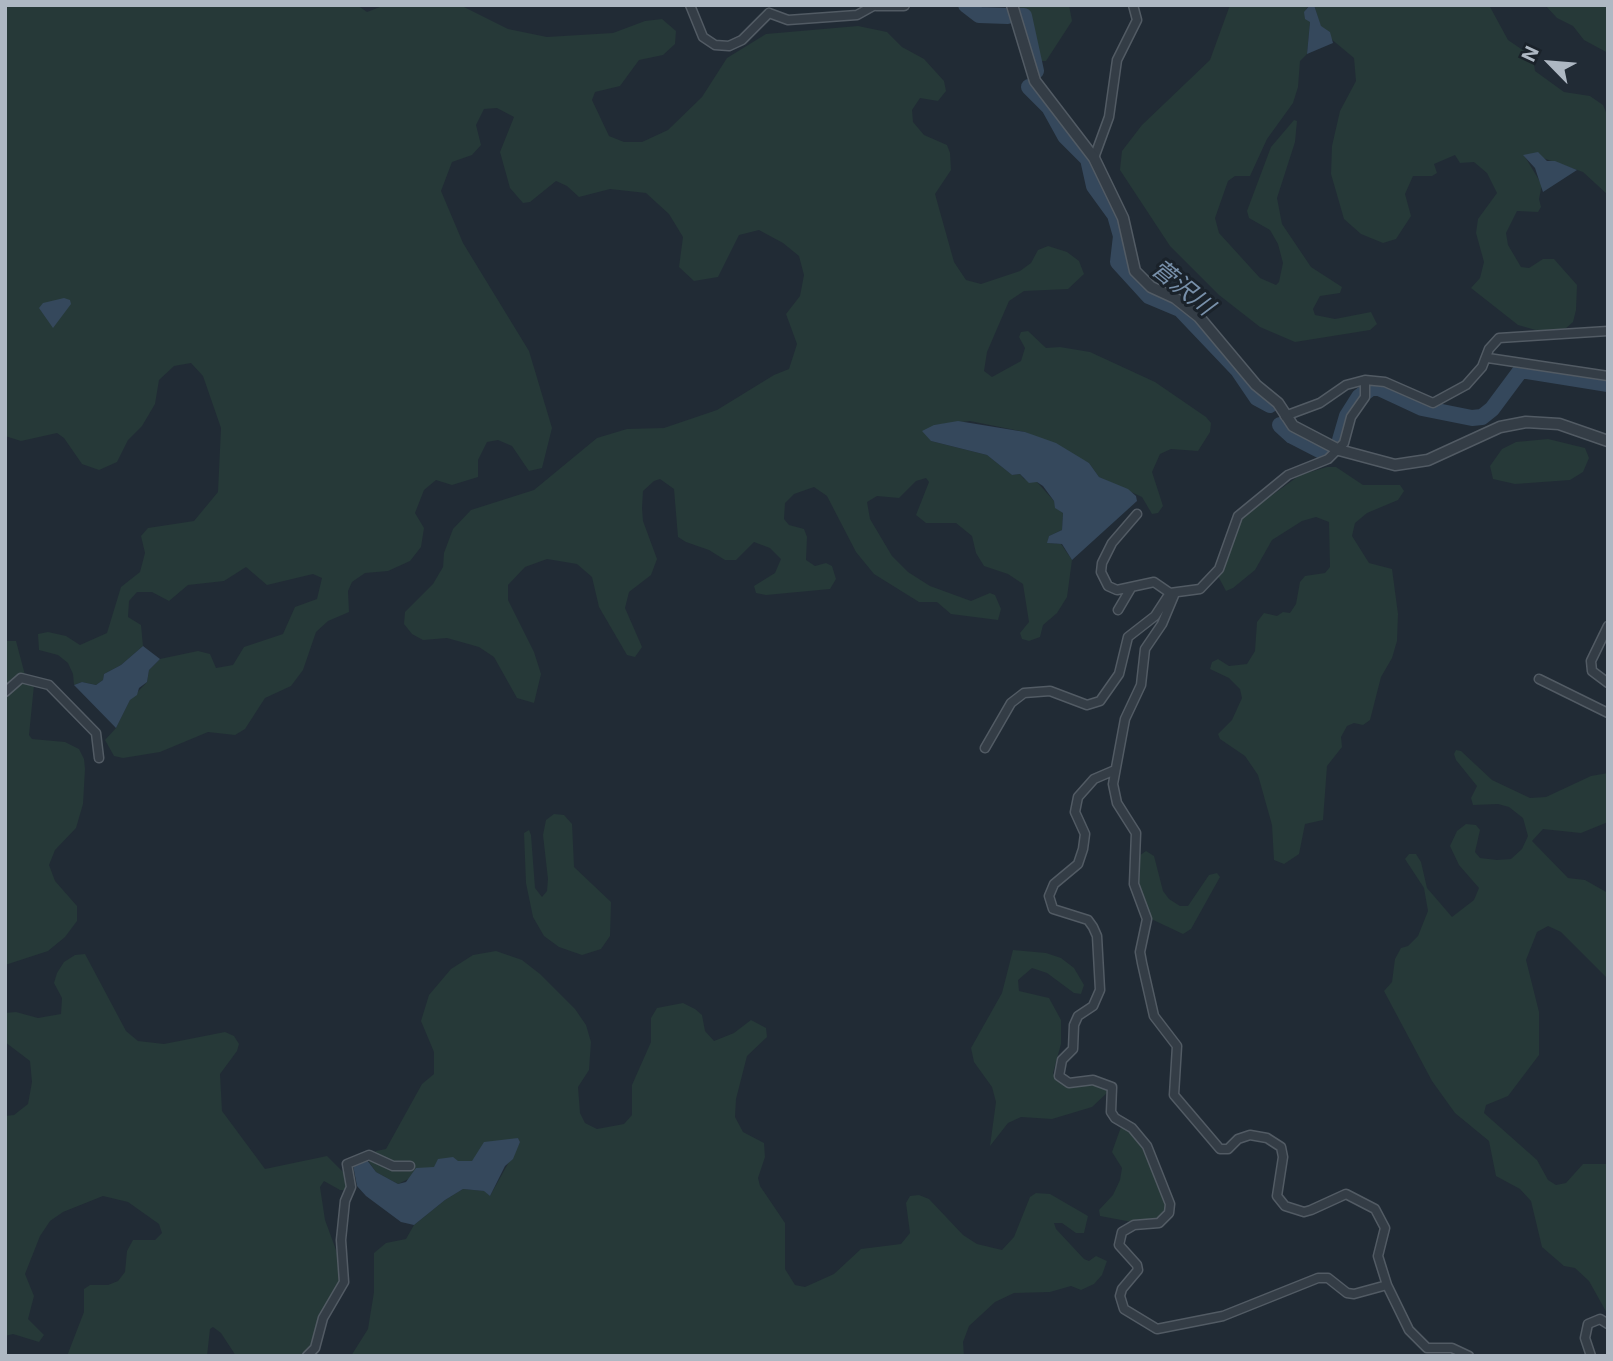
<!DOCTYPE html>
<meta charset="utf-8">
<style>
body{margin:0}
#map{position:relative;width:1613px;height:1361px;overflow:hidden;background:#212b35;font-family:Inter,sans-serif}
canvas{display:block}
.frame{position:absolute;inset:0;border:7px solid #aeb8c3;pointer-events:none}
.north{position:absolute;left:1515px;top:28px;width:70px;height:70px;-webkit-text-stroke:5px #1a222a;paint-order:stroke;rotate:295deg;font-size:19px;font-weight:700;line-height:28px;text-align:center;color:#aeb8c3}
.north::after{content:'';display:block;margin:auto;width:24px;height:32px;background:#aeb8c3;clip-path:polygon(50% 0,100% 100%,50% 72%,0 100%)}
</style>
<div id="map">
<canvas width="1613" height="1361"></canvas>
<div class="frame"></div>
<div class="north">N</div>
</div>
<script>
const context = document.querySelector('canvas').getContext('2d');
context.lineJoin = 'round';
function fill(path, color) { context.fillStyle = color; context.fill(path, 'evenodd'); }
const shape = rows => new Path2D(rows.map(r => 'M' + r).join(''));
function stroke(path, color, width, dash) { context.strokeStyle = color; context.lineWidth = width; context.lineCap = dash ? 'butt' : 'round'; context.setLineDash(dash || []); context.stroke(path); }
function label(font, color, halo, rows, align = 'center') {
  context.font = font + ' Inter,"Noto Sans JP",sans-serif'; context.lineWidth = 6; context.setLineDash([]); context.textBaseline = 'middle'; context.strokeStyle = halo; context.fillStyle = color; for (const [text, x, y, turn = 0] of rows) {
    context.save(); context.translate(x, y); context.rotate((+turn || 0) * Math.PI / 180); context.textAlign = isNaN(turn) ? turn : align; if (halo) context.strokeText(text, 0, 0); context.fillText(text, 0, 0); context.restore();
  }
}
fill(shape([
 [5,5,357,5,367,12,385,5,460,5,508,29,547,37,613,33,645,21,662,19,676,31,675,44,663,55,639,60,620,86,595,92,592,100,609,136,624,142,642,142,668,130,702,97,727,58,766,34,858,26,887,32,902,47,924,59,944,81,946,91,938,101,920,98,912,110,913,122,924,135,947,145,950,153,951,170,935,194,954,262,966,280,981,284,1020,271,1031,263,1038,250,1048,246,1067,252,1079,261,1084,274,1068,289,1024,291,1009,301,987,352,984,371,992,377,1021,361,1025,348,1019,337,1021,332,1028,331,1046,348,1060,347,1090,352,1155,382,1206,417,1211,423,1210,432,1198,451,1171,449,1160,454,1152,472,1163,506,1158,513,1152,514,1142,497,1099,477,1089,463,1025,432,970,421,934,425,931,441,987,455,1012,475,1020,474,1024,479,1037,482,1054,501,1056,508,1063,513,1062,530,1049,536,1048,543,1061,544,1072,560,1067,597,1057,613,1043,625,1040,637,1029,641,1022,639,1020,633,1029,622,1023,584,1008,574,984,566,976,553,972,536,956,523,926,523,916,515,929,482,926,478,916,481,899,498,877,496,867,502,870,519,892,556,908,572,930,586,971,601,990,593,995,595,1001,609,998,620,951,614,937,602,919,602,874,574,856,552,827,496,814,487,794,494,785,503,784,519,789,525,804,529,807,537,806,560,815,566,826,563,832,566,836,579,830,589,766,595,756,593,754,586,775,573,781,559,770,548,754,542,736,560,725,560,709,550,686,542,678,537,674,489,660,479,654,481,643,491,642,508,643,521,657,559,651,575,629,592,625,608,642,647,635,657,627,655,599,607,592,577,577,564,547,559,525,567,508,585,508,600,534,652,541,674,534,703,517,698,494,657,479,647,447,638,423,640,412,634,404,624,405,612,433,584,443,567,444,553,453,529,471,510,534,490,597,438,627,429,664,428,717,410,774,375,789,369,797,344,786,314,800,296,804,275,799,256,783,243,759,230,739,235,718,277,694,281,679,267,683,237,669,214,646,193,610,189,579,197,567,186,556,181,530,202,523,203,510,188,500,152,514,117,497,108,484,109,476,125,481,145,472,155,452,162,441,191,463,243,529,351,552,428,542,468,529,471,512,446,498,440,487,442,478,460,478,477,452,485,436,480,424,490,415,513,424,528,421,547,410,561,388,571,365,573,352,582,348,591,349,612,328,621,316,632,303,670,291,686,265,698,245,729,235,735,208,732,160,752,123,758,114,756,105,740,116,728,130,700,147,682,149,670,160,659,198,651,210,654,216,668,233,665,244,647,283,634,295,607,317,599,322,578,313,574,267,585,246,567,224,581,188,585,169,601,152,592,137,592,129,601,128,617,141,625,143,646,121,665,104,674,103,680,96,685,82,682,74,685,73,674,68,663,58,655,39,650,38,634,48,632,66,636,80,645,107,633,121,587,140,572,145,553,141,536,148,528,194,521,218,492,221,428,203,376,191,363,174,366,159,380,155,404,142,426,128,440,117,462,99,470,82,464,64,438,57,433,21,441,5,436],
 [1011,5,1069,5,1072,21,1046,61,1040,61],
 [1230,5,1310,5,1306,9,1310,22,1307,54,1300,61,1298,87,1293,103,1267,139,1250,176,1235,176,1228,181,1215,218,1219,233,1260,278,1276,285,1279,282,1283,263,1278,244,1270,230,1249,218,1247,211,1271,147,1294,120,1297,121,1295,142,1277,198,1282,224,1311,267,1342,287,1340,293,1320,296,1313,309,1315,315,1335,319,1371,312,1377,324,1370,330,1295,342,1260,327,1219,295,1170,246,1120,170,1122,151,1142,125,1210,60],
 [1314,5,1489,5,1508,40,1533,57,1535,71,1564,92,1590,96,1603,105,1608,117,1608,195,1583,172,1540,157,1524,155,1542,185,1539,199,1541,207,1538,212,1517,211,1506,233,1508,245,1521,267,1529,268,1543,259,1554,259,1577,285,1576,310,1573,322,1565,329,1546,333,1518,325,1471,288,1480,278,1484,262,1476,233,1478,219,1497,193,1487,173,1474,162,1460,163,1455,155,1434,164,1437,173,1432,176,1413,176,1405,194,1411,216,1396,239,1383,243,1361,234,1344,219,1331,174,1332,146,1340,111,1356,81,1354,58,1330,38,1330,32,1321,27],
 [1545,5,1608,5,1608,53,1584,40,1573,26,1557,18],
 [1548,439,1585,448,1589,458,1583,472,1570,480,1515,484,1493,479,1490,466,1502,449,1516,442],
 [1327,467,1336,467,1363,485,1400,485,1404,491,1398,500,1367,513,1355,523,1352,536,1369,563,1392,569,1398,614,1397,641,1392,658,1381,677,1370,720,1363,725,1354,723,1347,726,1341,737,1342,747,1327,766,1323,820,1305,824,1299,854,1284,864,1274,860,1272,825,1258,775,1245,756,1220,739,1218,734,1232,720,1242,698,1240,689,1229,678,1210,669,1212,662,1218,659,1229,666,1247,664,1255,651,1257,622,1264,613,1277,616,1283,612,1290,613,1296,604,1300,582,1305,576,1325,573,1330,567,1329,522,1316,517,1302,521,1272,540,1255,570,1233,588,1226,591,1218,576,1234,529,1243,516,1300,475],
 [7,641,16,641,25,675,34,685,29,735,32,739,65,742,79,749,84,759,85,769,83,804,76,828,55,850,49,865,55,881,77,906,77,921,65,937,48,951,5,965],
 [1456,750,1461,751,1492,780,1530,798,1546,797,1591,776,1608,773,1608,822,1581,833,1543,829,1532,841,1568,878,1585,880,1608,893,1608,979,1561,932,1548,926,1537,932,1526,960,1539,1012,1539,1055,1508,1096,1486,1105,1484,1113,1537,1160,1548,1180,1556,1185,1566,1183,1583,1164,1608,1164,1608,1315,1589,1281,1575,1268,1564,1266,1542,1247,1531,1201,1520,1189,1496,1176,1489,1141,1455,1113,1432,1081,1384,991,1392,982,1395,959,1401,948,1408,946,1418,936,1428,911,1424,888,1405,859,1409,854,1416,854,1421,862,1427,888,1452,917,1474,900,1479,888,1459,865,1450,846,1457,831,1466,824,1476,825,1480,830,1475,852,1480,858,1497,860,1511,859,1522,849,1528,836,1523,818,1509,807,1498,804,1473,805,1471,798,1477,786,1456,760,1454,754],
 [554,814,564,815,572,824,574,867,611,902,610,936,601,949,582,955,559,947,544,936,533,917,526,883,524,833,529,830,531,835,535,888,542,897,547,891,548,879,543,835,546,820],
 [1146,851,1154,856,1163,891,1169,899,1180,906,1188,906,1209,875,1217,873,1220,877,1191,929,1183,934,1147,917,1135,900,1130,886,1133,869,1139,856],
 [1013,950,1046,953,1061,958,1074,968,1084,985,1081,994,1074,993,1047,973,1032,968,1018,980,1019,991,1049,998,1061,1020,1061,1044,1053,1073,1057,1080,1064,1084,1106,1084,1108,1092,1092,1107,1052,1119,1021,1117,1008,1123,990,1146,996,1102,992,1087,974,1062,971,1048,1002,993],
 [496,951,522,960,540,974,575,1009,586,1025,591,1042,589,1070,578,1087,580,1113,585,1123,597,1129,624,1124,632,1115,632,1085,651,1042,651,1018,657,1008,683,1003,695,1009,702,1015,705,1031,714,1041,734,1033,751,1020,766,1028,767,1037,747,1056,736,1099,735,1117,743,1132,764,1143,765,1157,758,1178,760,1186,785,1223,785,1269,795,1285,805,1287,834,1274,861,1249,901,1244,910,1233,906,1203,910,1196,919,1195,929,1199,963,1235,977,1244,1002,1250,1014,1237,1030,1197,1036,1193,1050,1194,1088,1216,1084,1233,1076,1233,1062,1223,1054,1223,1056,1229,1084,1259,1089,1261,1096,1256,1107,1261,1102,1275,1094,1284,1081,1290,1071,1286,1050,1292,1014,1293,995,1302,969,1326,963,1342,964,1356,351,1356,368,1329,374,1292,374,1253,386,1243,406,1239,414,1225,445,1200,463,1189,485,1191,490,1196,520,1142,518,1138,472,1161,429,1169,398,1184,376,1172,369,1162,376,1151,386,1149,422,1084,434,1074,434,1052,421,1021,429,995,451,969,473,955],
 [85,954,126,1031,138,1041,164,1044,225,1032,234,1036,239,1044,237,1051,220,1074,222,1111,265,1169,327,1156,347,1176,348,1190,340,1190,324,1181,320,1187,325,1220,343,1269,342,1281,315,1342,304,1356,236,1356,221,1333,213,1327,210,1329,207,1356,67,1356,84,1312,84,1289,90,1285,108,1285,118,1281,125,1272,127,1251,133,1240,155,1240,162,1233,159,1224,128,1202,103,1196,63,1212,50,1221,40,1236,25,1274,34,1296,28,1319,44,1335,39,1342,13,1334,5,1336,5,1116,14,1115,28,1104,32,1082,30,1061,5,1042,5,1013,16,1012,38,1018,61,1014,62,998,54,983,57,973,64,962,75,955],
 [1121,1127,1139,1138,1166,1192,1166,1211,1153,1221,1132,1222,1100,1216,1099,1210,1113,1195,1120,1180,1122,1168,1112,1152]
]), '#263938');
fill(shape([
 [1310,5,1314,5,1321,26,1330,32,1333,43,1307,54,1310,22,1305,19,1304,12],
 [1538,152,1547,161,1555,161,1577,170,1543,192,1535,168,1523,155],
 [64,298,70,300,71,304,53,328,39,308,43,303],
 [958,421,1025,432,1056,443,1089,463,1099,477,1128,489,1136,496,1137,501,1072,560,1062,544,1047,543,1049,536,1062,530,1063,513,1055,508,1054,501,1043,486,1037,482,1029,483,1020,474,1012,475,987,455,931,441,922,431,934,425],
 [143,646,160,659,149,670,147,682,139,688,137,695,130,700,116,728,74,685,82,682,96,685,103,680,104,674,121,665],
 [518,1138,520,1142,513,1159,505,1166,490,1196,484,1191,463,1189,445,1200,414,1225,401,1222,366,1196,357,1186,353,1165,367,1160,376,1172,398,1184,406,1182,416,1168,434,1167,438,1159,453,1157,458,1161,472,1161,484,1142]
]), '#35485c');
stroke(shape([
 [966,5,979,15,1008,16],
 [1020,16,1024,16,1036,71],
 [1029,87,1049,107,1065,136,1088,159,1094,186,1115,215,1121,236,1118,262,1149,296,1180,309,1238,370,1257,398,1270,405],
 [1280,425,1292,436,1325,453],
 [1340,440,1347,416,1359,397,1371,388,1379,388,1422,408,1472,418,1482,417,1492,409,1521,370,1608,384]
]), '#35485c', 16);
const minor = shape([
 [690,5,703,37,715,45,729,46,742,40,769,13],
 [769,13,788,20,857,15,875,5],
 [1094,158,1109,117,1117,60,1137,20,1133,5],
 [1488,358,1608,376],
 [1285,416,1320,403,1346,385,1365,380,1385,382,1433,403,1466,385,1482,367,1489,349,1499,338,1608,331],
 [1137,514,1112,543,1102,563,1101,572,1108,586,1117,590,1154,582,1170,593,1200,589,1219,569,1238,516,1288,475,1328,459,1344,443,1351,417,1365,397,1365,380],
 [1175,593,1162,624,1145,649,1141,685,1125,719,1113,784,1117,803,1136,833,1134,884,1147,919,1140,952,1142,963,1154,1016,1177,1046,1174,1095,1220,1149,1228,1149,1238,1139,1250,1135,1267,1138,1281,1147,1283,1157,1277,1196,1285,1206,1304,1212,1311,1210,1346,1194,1375,1209,1385,1228,1378,1256,1387,1285,1409,1330,1427,1348,1452,1348,1469,1356],
 [1118,610,1131,588],
 [1608,626,1591,661,1592,671,1608,683],
 [1539,679,1608,713],
 [5,692,21,678,49,685,96,733,99,758],
 [985,748,1011,703,1024,693,1050,691,1087,705,1100,701,1119,674,1128,637,1155,616,1170,593],
 [1115,770,1094,779,1078,797,1075,812,1085,834,1083,849,1078,864,1054,884,1049,896,1053,909,1088,920,1093,927,1097,936,1100,990,1093,1006,1078,1016,1074,1025,1073,1049,1062,1060,1059,1076,1069,1083,1093,1080,1112,1087,1111,1112,1115,1118,1132,1128,1147,1146,1170,1204,1169,1213,1159,1223,1134,1225,1122,1232,1119,1245,1137,1265,1138,1270,1122,1289,1120,1296,1124,1309,1157,1329,1223,1316,1318,1278,1328,1278,1347,1293,1354,1294,1387,1285],
 [307,1356,315,1348,323,1318,344,1282,341,1240,345,1201,351,1187,347,1164,369,1155,393,1166,410,1166],
 [1591,1356,1585,1338,1588,1324,1600,1319,1608,1324]
]);
const tertiary = shape([
 [876,5,904,5],
 [1012,5,1035,81,1094,158,1123,218,1135,271,1151,287,1175,298,1199,317,1256,385,1278,403,1293,426,1339,450,1395,465,1428,460,1500,427,1526,422,1559,424,1608,441]
]);
stroke(minor, '#525b64', 11);
stroke(tertiary, '#525b64', 13);
stroke(minor, '#343d46', 8);
stroke(tertiary, '#343d46', 10);
label('italic 24px', '#7890aa', '#1a222a', [
 ["菅沢川",1182,288,39]
]);
</script>
